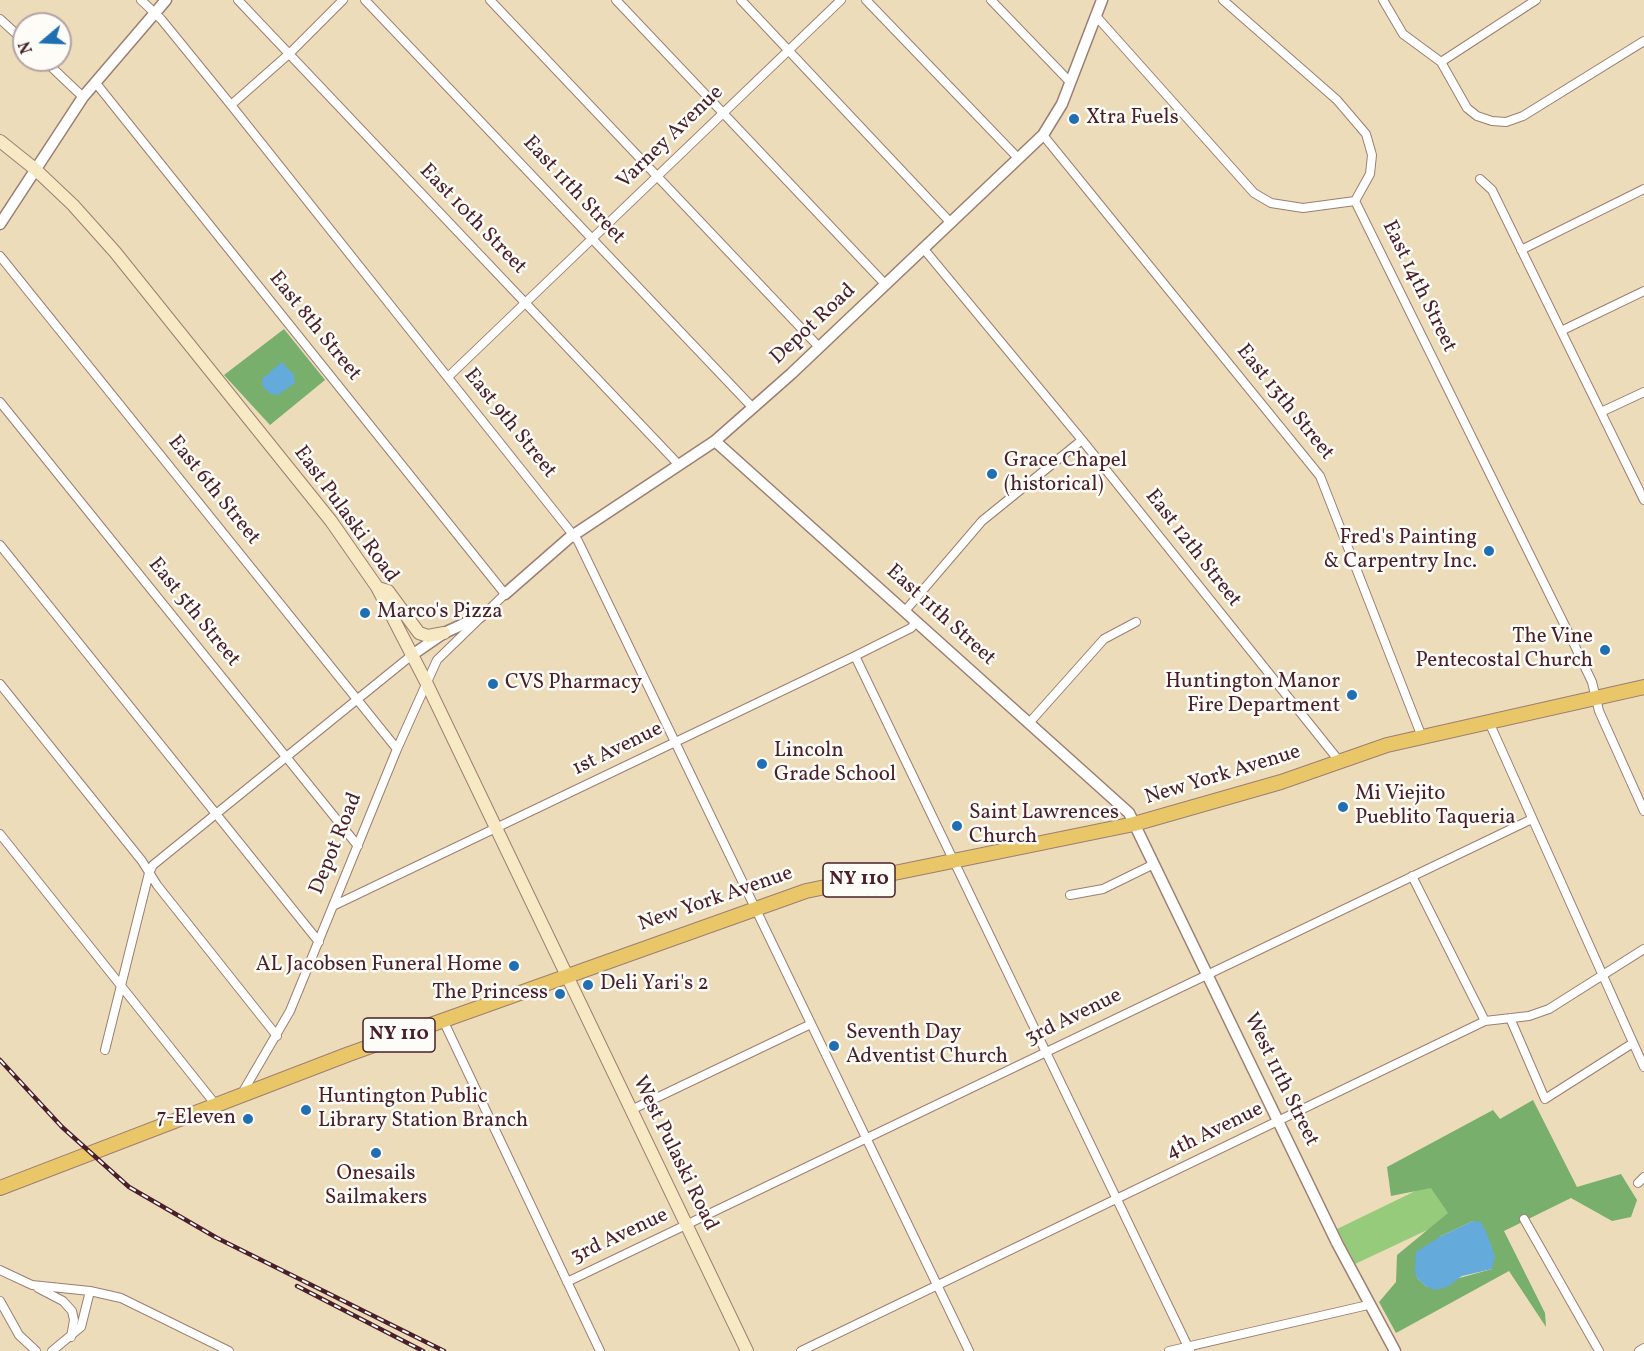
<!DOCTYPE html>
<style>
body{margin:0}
#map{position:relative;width:1644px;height:1351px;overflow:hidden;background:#eddcba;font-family:Vollkorn,serif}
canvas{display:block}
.north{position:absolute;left:12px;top:12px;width:60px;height:60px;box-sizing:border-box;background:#fdfcf7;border:2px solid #b5a4a5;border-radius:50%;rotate:251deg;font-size:16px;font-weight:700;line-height:24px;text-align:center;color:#4a1f2b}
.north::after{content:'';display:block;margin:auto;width:21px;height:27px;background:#1f6fb2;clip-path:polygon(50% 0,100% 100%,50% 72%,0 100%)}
</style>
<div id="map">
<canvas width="1644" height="1351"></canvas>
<div class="north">N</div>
</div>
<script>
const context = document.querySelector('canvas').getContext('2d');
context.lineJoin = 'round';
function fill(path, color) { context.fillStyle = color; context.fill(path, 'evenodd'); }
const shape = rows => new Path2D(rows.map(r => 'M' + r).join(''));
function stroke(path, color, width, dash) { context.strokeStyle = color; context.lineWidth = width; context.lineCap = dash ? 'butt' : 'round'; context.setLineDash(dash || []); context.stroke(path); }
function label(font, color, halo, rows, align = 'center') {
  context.font = font + ' Vollkorn,serif'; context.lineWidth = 5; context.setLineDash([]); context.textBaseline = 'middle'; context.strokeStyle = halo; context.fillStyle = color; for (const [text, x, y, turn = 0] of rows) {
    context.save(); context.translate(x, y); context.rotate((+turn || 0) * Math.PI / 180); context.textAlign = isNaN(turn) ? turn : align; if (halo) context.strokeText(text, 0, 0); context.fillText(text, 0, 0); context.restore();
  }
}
fill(shape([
 [1438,1180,1455,1217,1355,1264,1337,1229]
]), '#96cb7c');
fill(shape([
 [284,329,325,380,270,425,224,375],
 [1533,1100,1577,1187,1621,1174,1637,1200,1631,1217,1612,1221,1571,1198,1504,1231,1545,1313,1546,1327,1509,1271,1396,1333,1379,1302,1396,1282,1397,1255,1448,1213,1431,1188,1391,1196,1387,1167,1493,1110,1500,1119],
 [1473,1221,1492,1269,1427,1287,1417,1278,1416,1265,1441,1236]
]), '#78af6c');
fill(shape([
 [282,362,294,375,295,383,278,395,271,394,263,387,262,379],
 [1473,1221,1481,1222,1487,1234,1495,1256,1492,1269,1462,1276,1447,1287,1435,1290,1427,1287,1417,1278,1415,1271,1416,1252,1441,1236]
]), '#64aada');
const minor = shape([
 [141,0,161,19,231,105,578,541,969,1351],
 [238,0,679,465],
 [365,0,753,408],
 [490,0,819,347],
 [616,0,885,284],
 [741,0,950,222],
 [866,0,1018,158],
 [991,0,1070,82],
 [1223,0,1337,100,1366,134,1372,155,1370,174,1355,201],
 [1383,0,1403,34,1441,62,1467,108,1477,116,1492,121,1506,122,1523,116,1644,41],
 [1096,16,1254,193,1271,203,1303,208,1355,201],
 [0,19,24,41],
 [44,60,83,97],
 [1441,62,1536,0],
 [95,82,505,594,437,660,397,749,290,1011,241,1095],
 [231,105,290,53,343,0],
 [1043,135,1320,476,1422,737],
 [1480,179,1492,190,1644,500],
 [1355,201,1574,644,1592,682,1599,711,1644,811],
 [923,248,1082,440,1340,762],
 [1521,250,1644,189],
 [0,256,397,749],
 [1561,331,1644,291],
 [448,377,841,0],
 [0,402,358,846],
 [1601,412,1644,392],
 [0,545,319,942],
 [905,611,982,521,1082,440],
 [855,656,1190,1351],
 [0,684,142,861,157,885,277,1036],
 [1030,722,1104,639,1136,622],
 [1489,722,1644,1067],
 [0,834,216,1105],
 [1412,876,1485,1021],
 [1070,895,1103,889,1152,865],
 [333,906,855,656,911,628,916,622],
 [1510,1018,1545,1099,1633,1043],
 [443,1020,600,1351],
 [105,1050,149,873,153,865,412,655],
 [631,1110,811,1024],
 [1638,1183,1644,1177],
 [1524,1219,1599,1351],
 [0,1270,32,1285,90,1291,121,1298,229,1351],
 [567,1282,1532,819],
 [38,1288,63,1301,72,1311,74,1320,71,1337],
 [0,1301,19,1335,36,1351],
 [52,1351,81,1327,90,1291],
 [801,1351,1485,1021,1529,1016,1549,1009,1644,949],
 [1169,1351,1368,1305],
 [1639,1351,1644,1348]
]);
const tertiary = shape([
 [0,224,83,97,166,0],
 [715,441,1129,813,1337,1243,1395,1351],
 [505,594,569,538,715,441,791,374,1043,135,1062,104,1102,0],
 [412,655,444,633,481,616]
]);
const secondary = shape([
 [0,141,35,169,73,205,115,252,331,521,377,587,426,682,747,1351],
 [378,588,388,591,419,633,428,636,444,633]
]);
const primary = shape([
 [0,1188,349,1054,806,891,1134,824,1281,782,1387,745,1644,687]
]);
stroke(minor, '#9c7e72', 10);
stroke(tertiary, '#9c7e72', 13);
stroke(secondary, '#9c7e72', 14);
stroke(primary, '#9c7e72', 16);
stroke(minor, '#fff', 8);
stroke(tertiary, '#fff', 10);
stroke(secondary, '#f6e9c3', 12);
stroke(primary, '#e9c769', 14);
const rail = shape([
 [0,1060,62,1127,129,1187,217,1238,444,1351],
 [297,1286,423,1351]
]);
stroke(rail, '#4a1f2b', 4.5);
stroke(rail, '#fdfcf7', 2, [7]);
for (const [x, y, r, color] of [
 [1074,119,6,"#1f6fb2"],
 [992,474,6,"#1f6fb2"],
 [1489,551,6,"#1f6fb2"],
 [365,613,6,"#1f6fb2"],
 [1605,650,6,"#1f6fb2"],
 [493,684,6,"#1f6fb2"],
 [1352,695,6,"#1f6fb2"],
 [762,764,6,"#1f6fb2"],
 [1343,807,6,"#1f6fb2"],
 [957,826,6,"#1f6fb2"],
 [514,966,6,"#1f6fb2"],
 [588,985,6,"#1f6fb2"],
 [560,994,6,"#1f6fb2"],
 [834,1046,6,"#1f6fb2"],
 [306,1110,6,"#1f6fb2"],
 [248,1119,6,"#1f6fb2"],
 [376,1153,6,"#1f6fb2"]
]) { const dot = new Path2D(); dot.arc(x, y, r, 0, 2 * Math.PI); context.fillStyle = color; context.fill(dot); stroke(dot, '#fdfcf7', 2); }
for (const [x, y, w] of [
 [859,880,72],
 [399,1035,72]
]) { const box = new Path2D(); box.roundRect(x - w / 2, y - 17, w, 34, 4.5); context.fillStyle = '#fdfcf7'; context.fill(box); stroke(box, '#4a1f2b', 1.5); }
label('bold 20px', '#4a1f2b', null, [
 ["NY 110",859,880],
 ["NY 110",399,1035]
]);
label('21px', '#4a1f2b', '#fdfcf7', [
 ["Xtra Fuels",1086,119],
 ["Grace Chapel",1004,462],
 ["(historical)",1004,486],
 ["Fred's Painting",1477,539,"right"],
 ["& Carpentry Inc.",1477,563,"right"],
 ["Marco's Pizza",377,613],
 ["The Vine",1593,638,"right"],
 ["Pentecostal Church",1593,662,"right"],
 ["Huntington Manor",1340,683,"right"],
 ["Fire Department",1340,707,"right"],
 ["CVS Pharmacy",505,684],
 ["Lincoln",774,752],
 ["Grade School",774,776],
 ["Mi Viejito",1355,795],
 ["Pueblito Taqueria",1355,819],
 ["Saint Lawrences",969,814],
 ["Church",969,838],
 ["AL Jacobsen Funeral Home",502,966,"right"],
 ["Deli Yari's 2",600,985],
 ["The Princess",548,994,"right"],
 ["Seventh Day",846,1034],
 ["Adventist Church",846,1058],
 ["Huntington Public",318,1098],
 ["Library Station Branch",318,1122],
 ["7-Eleven",236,1119,"right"],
 ["Onesails",376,1175,"center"],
 ["Sailmakers",376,1199,"center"]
], 'left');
label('21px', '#4a1f2b', '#fdfcf7', [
 ["Varney Avenue",671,138,-44],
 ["East 11th Street",573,191,47],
 ["East 10th Street",472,220,46],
 ["East 14th Street",1418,287,64],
 ["Depot Road",814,325,-43],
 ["East 8th Street",314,327,51],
 ["East 13th Street",1284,403,51],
 ["East 9th Street",509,424,51],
 ["East 6th Street",213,491,51],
 ["East Pulaski Road",345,515,54],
 ["East 12th Street",1192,549,52],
 ["East 5th Street",193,613,51],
 ["East 11th Street",940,616,42],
 ["1st Avenue",618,750,-26],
 ["New York Avenue",1223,776,-17],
 ["Depot Road",337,844,-68],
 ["New York Avenue",716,900,-19],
 ["3rd Avenue",1074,1018,-26],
 ["West 11th Street",1280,1080,64],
 ["4th Avenue",1215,1132,-26],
 ["West Pulaski Road",674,1154,64],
 ["3rd Avenue",620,1237,-25]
]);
</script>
